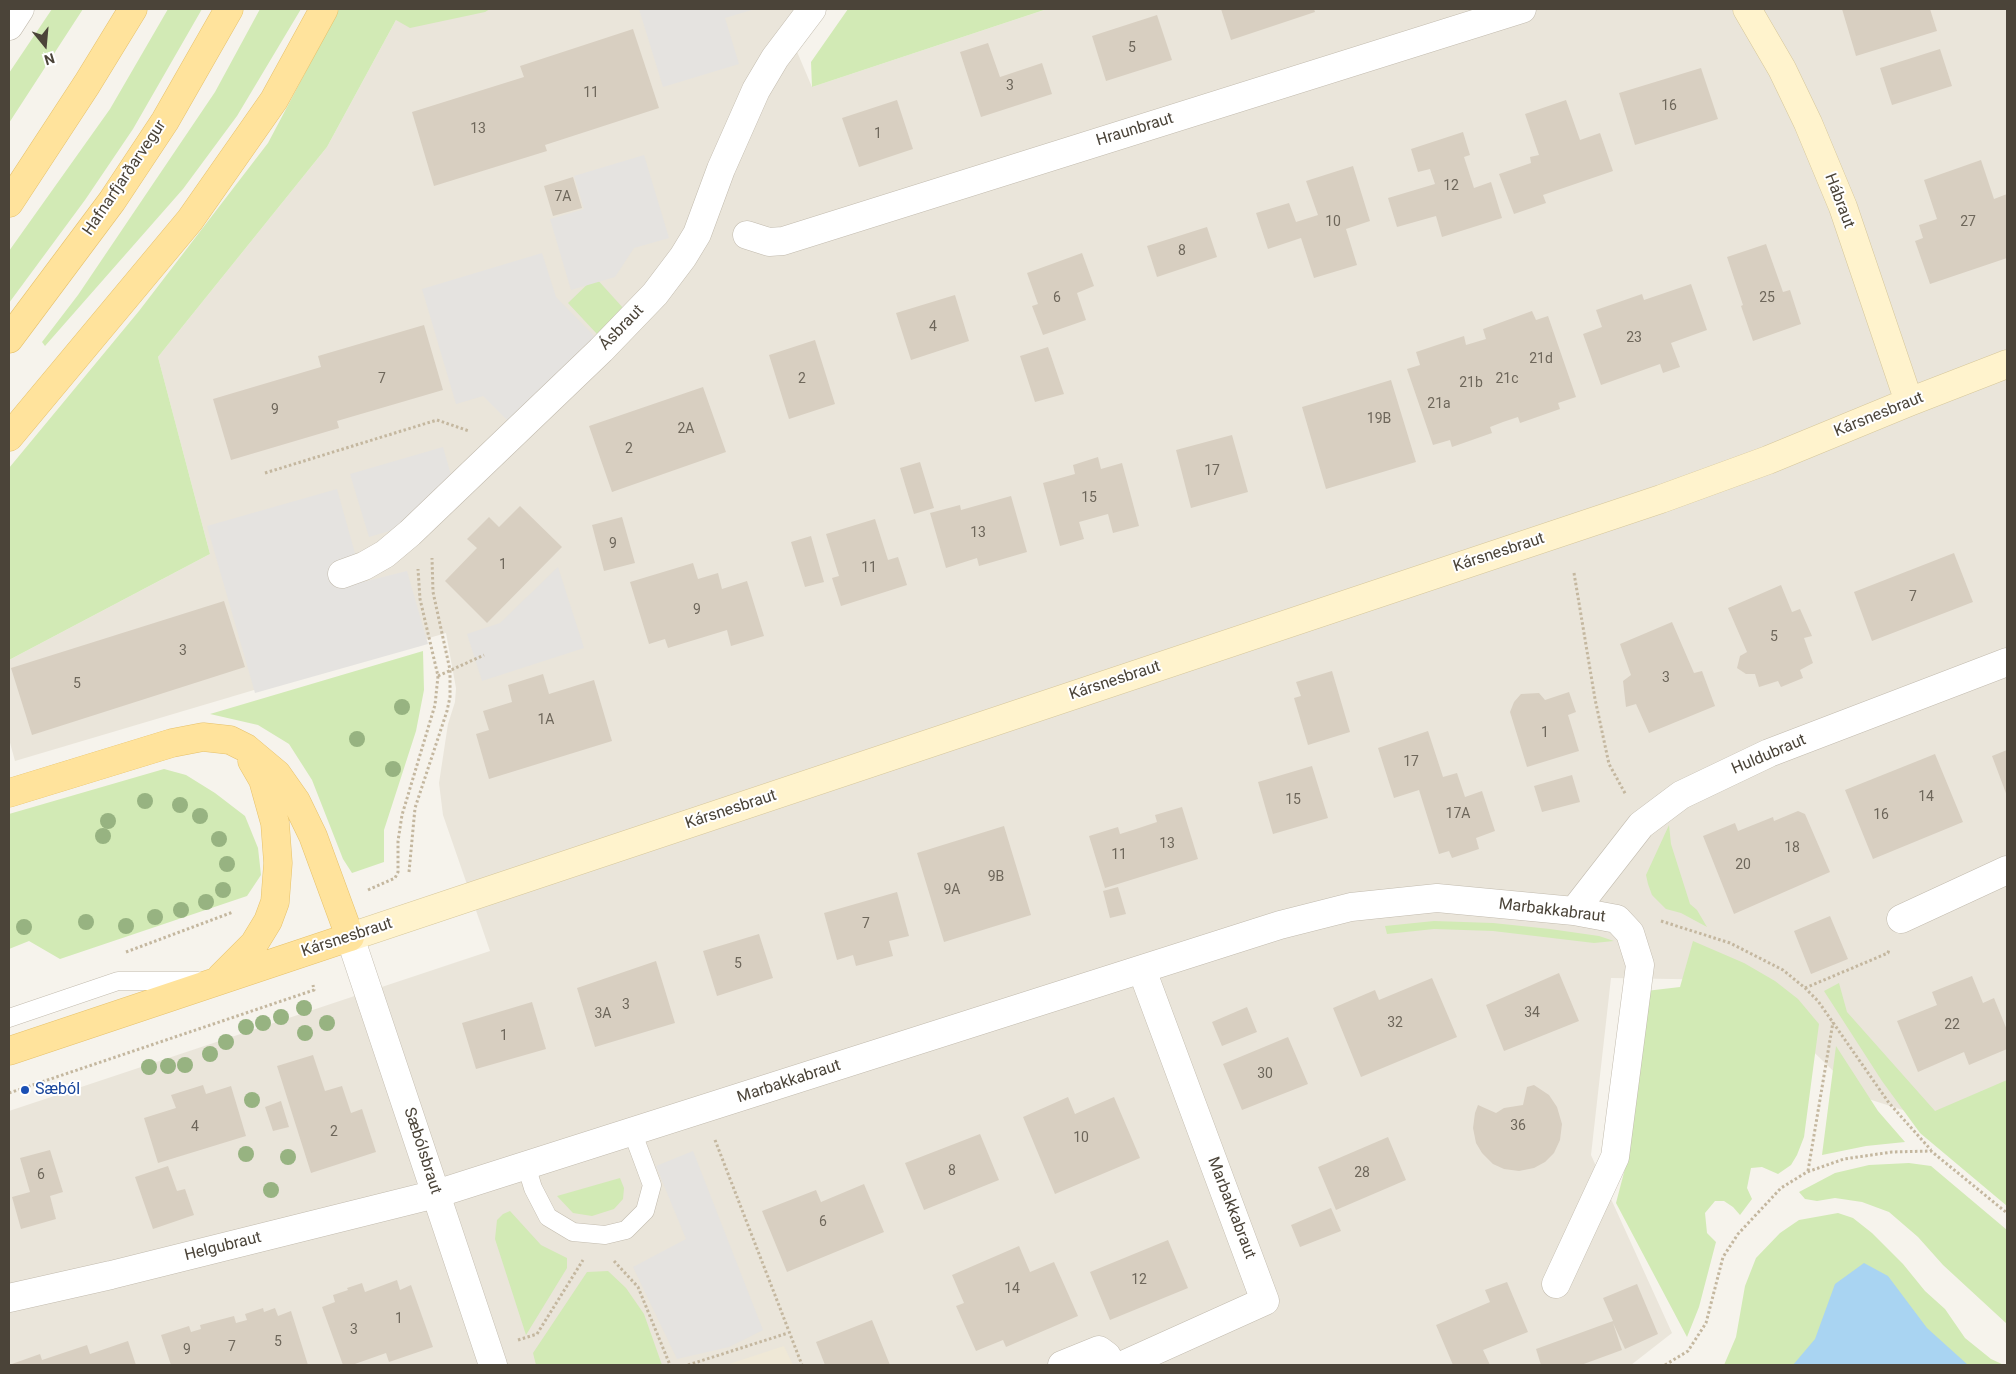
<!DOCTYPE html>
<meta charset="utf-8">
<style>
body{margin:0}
#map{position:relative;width:2016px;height:1374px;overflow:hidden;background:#f6f3ec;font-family:Roboto,sans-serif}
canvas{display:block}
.frame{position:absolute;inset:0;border:10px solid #4b4439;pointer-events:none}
.north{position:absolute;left:20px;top:20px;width:50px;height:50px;-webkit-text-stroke:4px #fff;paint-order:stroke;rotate:163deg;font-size:14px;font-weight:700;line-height:20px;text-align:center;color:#4b4439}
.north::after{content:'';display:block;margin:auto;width:18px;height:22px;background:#4b4439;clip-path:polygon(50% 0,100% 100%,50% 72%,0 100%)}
</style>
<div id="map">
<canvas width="2016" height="1374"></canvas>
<div class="frame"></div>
<div class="north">N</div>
</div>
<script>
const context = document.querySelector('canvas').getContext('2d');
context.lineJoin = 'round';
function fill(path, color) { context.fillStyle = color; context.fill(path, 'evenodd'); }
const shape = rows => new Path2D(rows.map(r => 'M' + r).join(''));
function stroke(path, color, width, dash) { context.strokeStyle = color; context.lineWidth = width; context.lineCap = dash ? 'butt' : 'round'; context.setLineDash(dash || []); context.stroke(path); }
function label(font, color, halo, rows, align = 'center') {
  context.font = font + ' Roboto,sans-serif'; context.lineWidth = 4; context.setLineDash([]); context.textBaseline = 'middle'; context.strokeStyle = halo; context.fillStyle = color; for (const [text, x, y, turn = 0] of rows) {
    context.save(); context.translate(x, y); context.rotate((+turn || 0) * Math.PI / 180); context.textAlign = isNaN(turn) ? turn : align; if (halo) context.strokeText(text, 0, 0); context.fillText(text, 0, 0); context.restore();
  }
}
fill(shape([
 [402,9,825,9,795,47,812,87,1047,9,2007,9,2007,1105,1956,1127,1859,1096,1790,1029,1733,980,1611,978,1591,1155,1672,1333,1631,1365,9,1365,9,1111,490,951,443,815,439,783,448,724,455,702,456,688,446,633,15,761,9,739,9,660,210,554,158,357,327,147]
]), '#eae5da');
fill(shape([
 [784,1346,793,1365,726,1365]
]), '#efe8d6');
fill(shape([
 [52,9,83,9,9,123,9,73],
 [168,9,202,9,133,129,85,200,9,303,9,251,110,109],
 [260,9,301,9,237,116,183,189,45,346,42,342,78,295,215,92],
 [339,9,490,9,485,12,410,28,396,20,327,147,158,357,210,554,9,660,9,468,139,311,268,143],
 [848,9,1047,9,812,87,811,62],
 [595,277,624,309,597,334,568,303],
 [423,651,424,690,416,731,384,830,384,862,352,873,343,859,312,780,289,744,258,725,210,714],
 [164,769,186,775,215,793,245,816,258,848,261,875,247,896,60,959,29,941,9,949,9,814],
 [1669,825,1671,844,1690,904,1697,910,1707,927,1681,913,1666,909,1652,895,1648,884,1646,875],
 [1434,921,1493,923,1550,929,1599,936,1614,941,1594,943,1493,931,1434,929,1387,934,1385,926],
 [1693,941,1744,963,1775,981,1798,999,1819,1024,1804,1137,1797,1155,1791,1165,1778,1174,1762,1167,1751,1168,1747,1188,1752,1199,1740,1215,1733,1207,1724,1201,1715,1201,1705,1213,1707,1233,1716,1242,1699,1307,1687,1337,1616,1203,1627,1161,1646,991,1680,987],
 [1839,983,1847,1012,1935,1111,2007,1080,2007,1206,1920,1133,1882,1081,1824,991],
 [1836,1046,1878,1111,1905,1142,1866,1146,1822,1155],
 [1909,1163,1931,1166,2007,1230,2007,1324,1943,1265,1918,1237,1889,1212,1862,1202,1835,1198,1817,1201,1805,1199,1799,1192,1835,1173,1869,1165],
 [620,1178,624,1188,623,1199,614,1209,592,1216,573,1213,557,1196],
 [510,1211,541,1245,567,1258,567,1268,526,1335,495,1239,497,1220,503,1214],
 [1838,1213,1853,1218,1872,1233,1903,1264,1925,1291,1945,1309,1965,1338,1991,1359,2004,1365,1724,1365,1736,1337,1745,1286,1756,1258,1780,1233,1799,1220],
 [608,1271,626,1288,644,1314,662,1365,536,1365,533,1353,587,1272]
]), '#d2eab5');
fill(shape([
 [639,9,755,9,725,18,739,64,663,87],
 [644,155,669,238,634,248,615,277,571,290,550,219,584,209,574,176],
 [542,253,556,297,595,337,508,421,483,396,456,404,422,289],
 [443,447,451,475,393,530,369,537,350,474],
 [337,489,363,582,407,571,428,644,255,693,207,526],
 [558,567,584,648,482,681,467,634,500,623],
 [693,1151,763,1330,729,1347,677,1359,633,1267,686,1239,656,1166]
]), '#e5e3e0');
fill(shape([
 [1864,1263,1888,1276,1927,1328,1968,1365,1793,1365,1815,1339,1835,1284]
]), '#a9d4f2');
fill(shape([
 [1221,9,1314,9,1315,12,1231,40],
 [1842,9,1930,9,1937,31,1856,56],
 [1157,15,1172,60,1106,81,1092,36],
 [633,29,659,108,545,145,547,151,434,186,412,112,524,77,520,66],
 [988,43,1000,77,1042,63,1052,94,981,117,960,52],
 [1940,49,1952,86,1892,105,1880,68],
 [1701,68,1718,119,1635,145,1619,93],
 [897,100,913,149,859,167,842,118],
 [1566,100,1580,140,1600,133,1613,171,1543,195,1546,203,1514,214,1499,174,1531,163,1530,157,1539,155,1525,114],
 [1463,132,1470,155,1464,157,1474,188,1491,182,1502,218,1442,237,1436,216,1397,227,1388,198,1435,184,1430,169,1418,172,1411,149],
 [1981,160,1994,199,2007,194,2007,258,1930,284,1915,241,1923,238,1919,225,1937,219,1924,180],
 [1353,166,1370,221,1346,229,1357,265,1314,278,1301,238,1268,249,1256,213,1289,203,1296,222,1318,215,1306,181],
 [573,177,582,208,553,216,544,186],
 [1207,227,1217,257,1157,277,1147,246],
 [1766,244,1783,292,1790,290,1801,324,1753,341,1741,306,1743,305,1727,257],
 [1082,253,1094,286,1077,293,1086,320,1043,335,1032,306,1038,304,1027,273],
 [1691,284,1707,330,1671,343,1680,367,1663,373,1660,364,1601,385,1583,334,1602,327,1596,310,1642,294,1644,300],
 [955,295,969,341,911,360,896,313],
 [1532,311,1536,320,1548,316,1576,397,1558,403,1560,409,1520,423,1518,417,1503,422,1490,427,1492,433,1452,447,1450,440,1433,445,1407,369,1420,365,1416,352,1464,336,1466,345,1486,339,1483,329],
 [424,325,443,390,337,421,339,428,231,460,213,399,321,367,318,356],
 [815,340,835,404,789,419,769,355],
 [1048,347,1064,394,1035,402,1020,356],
 [1391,380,1416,462,1326,489,1302,407],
 [703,387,726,452,612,492,589,426],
 [1232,435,1248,492,1191,508,1176,450],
 [1098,457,1101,469,1122,463,1139,526,1113,533,1108,514,1079,522,1084,539,1060,546,1043,483,1075,474,1073,465],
 [920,462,934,508,914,514,900,468],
 [1011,496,1027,552,979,566,977,558,946,568,930,513,960,505,961,510],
 [520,506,562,547,487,623,445,581,477,548,467,539,489,517,499,527],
 [622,517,635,563,604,571,592,525],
 [875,519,888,560,898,557,907,585,841,606,832,578,839,576,826,534],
 [811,536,824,582,805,587,791,542],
 [1954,553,1973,602,1872,641,1854,592],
 [693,563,698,579,718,573,722,589,747,581,764,636,731,646,727,630,668,648,665,639,649,644,630,582],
 [1781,585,1792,612,1800,609,1812,636,1804,638,1813,663,1800,670,1803,678,1781,687,1778,681,1759,687,1755,674,1746,674,1737,668,1740,656,1747,652,1728,608],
 [224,601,245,667,32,735,11,668],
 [1672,622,1694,673,1702,671,1715,706,1649,733,1636,704,1626,707,1623,681,1631,675,1620,644],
 [1332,671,1350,732,1308,745,1294,698,1301,696,1296,682],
 [543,674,549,694,594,680,612,741,489,779,476,734,489,730,483,711,512,702,508,685],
 [1569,692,1576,712,1568,715,1579,751,1527,767,1510,712,1514,702,1521,694,1539,693,1545,700],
 [1428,731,1443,777,1457,773,1465,797,1482,791,1495,831,1476,838,1479,849,1452,858,1449,851,1439,854,1419,790,1394,798,1378,748],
 [2007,750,2007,796,1992,756],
 [1935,754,1963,822,1873,859,1845,790],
 [1312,766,1328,818,1273,834,1258,782],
 [1572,775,1580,802,1542,812,1534,786],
 [1182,807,1198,859,1105,888,1089,836,1118,827,1120,834,1136,829,1157,822,1155,815],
 [1798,811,1805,814,1830,872,1734,914,1703,836,1735,823,1738,831,1773,817,1774,821],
 [1004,826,1031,915,944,942,917,853],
 [1118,887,1126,914,1110,918,1103,891],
 [897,892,909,936,889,941,893,956,856,966,853,955,837,960,824,913],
 [1830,916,1848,959,1811,974,1794,931],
 [759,934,773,978,717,996,703,951],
 [656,961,675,1023,595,1047,577,988],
 [1559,973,1579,1021,1504,1051,1486,1005],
 [1972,976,1983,1003,1994,998,2007,1030,2007,1049,1969,1065,1964,1052,1918,1072,1897,1021,1937,1005,1932,992],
 [1432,978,1457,1037,1361,1077,1333,1008,1375,990,1379,1000],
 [532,1002,546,1049,476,1069,462,1023],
 [1247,1007,1257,1032,1222,1046,1212,1022],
 [1288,1037,1308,1084,1242,1110,1223,1064],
 [313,1055,325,1091,342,1086,351,1113,362,1109,376,1152,311,1173,277,1066],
 [203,1085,206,1094,231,1086,246,1136,158,1163,144,1118,176,1108,171,1095],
 [1534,1085,1549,1095,1557,1107,1562,1124,1560,1140,1554,1153,1545,1162,1534,1168,1519,1171,1504,1169,1493,1164,1482,1153,1476,1143,1473,1128,1475,1113,1478,1105,1496,1113,1504,1108,1523,1105,1527,1087],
 [1068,1097,1075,1114,1114,1097,1140,1158,1055,1194,1023,1117],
 [281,1101,289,1127,273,1131,265,1107],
 [980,1134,999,1180,924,1210,905,1163],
 [1388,1137,1406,1180,1336,1210,1318,1167],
 [50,1150,63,1192,50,1196,56,1219,21,1229,12,1197,30,1192,20,1158],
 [168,1166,177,1191,185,1189,194,1215,153,1229,135,1177],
 [864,1184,884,1232,787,1272,762,1211,816,1190,821,1202],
 [1331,1208,1341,1231,1300,1247,1291,1225],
 [1168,1240,1188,1288,1110,1320,1090,1272],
 [1019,1246,1030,1272,1054,1262,1078,1316,1006,1347,1003,1340,976,1351,956,1306,964,1303,952,1275],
 [397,1280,400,1290,411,1285,433,1347,389,1362,386,1353,352,1365,343,1365,322,1307,335,1302,333,1295,348,1290,347,1288,362,1283,365,1292],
 [1507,1282,1528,1332,1483,1350,1490,1365,1453,1365,1436,1325,1490,1302,1485,1290],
 [1637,1284,1658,1334,1625,1349,1613,1323,1622,1350,1581,1365,1541,1365,1536,1349,1613,1321,1603,1298],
 [263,1308,264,1312,275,1308,278,1316,291,1311,308,1365,171,1365,161,1335,189,1326,191,1332,201,1329,200,1325,234,1316,236,1323,247,1320,245,1314],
 [872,1320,890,1365,825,1365,816,1342],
 [128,1341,136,1365,9,1365,40,1354,42,1360,87,1345,90,1354]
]), '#d8cfc1');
const lane = shape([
 [9,1018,118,981,198,981],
 [526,1165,533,1188,548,1217,573,1232,605,1235,626,1230,645,1211,652,1185,632,1131]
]);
const street = shape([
 [9,26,20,9],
 [747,235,769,242,783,241,1522,9],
 [342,574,364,566,385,554,410,533,601,350,655,294,683,257,697,234,721,169,756,90,775,58,812,9],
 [1574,911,1641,825,1681,795,1769,753,2007,662],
 [1901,919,2007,870],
 [350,937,493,1365],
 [9,1298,111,1275,436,1194,1280,925,1351,907,1437,898,1574,911,1617,919,1630,933,1640,965,1615,1157,1556,1284],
 [1062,1365,1099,1350,1107,1356,1111,1365],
 [1123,1365,1265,1301,1142,970]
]);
const secondary = shape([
 [1747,9,1782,69,1808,123,1843,207,1909,402],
 [350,937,1661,499,1768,460,1909,402,2007,364]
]);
const primary = shape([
 [9,203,87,84,133,9],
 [9,339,112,201,165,121,229,9],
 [9,437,190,220,274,100,324,9],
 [9,793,172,743,203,737,230,740,246,748,277,774,296,801,313,836,350,937,9,1051],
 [221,977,254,944,268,921,275,902,278,863,275,823,263,780,252,761]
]);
stroke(lane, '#c2bbae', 19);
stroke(street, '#c2bbae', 29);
stroke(secondary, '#d6c79b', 29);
stroke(primary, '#e6c16a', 29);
stroke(shape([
 [265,473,437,420,469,431],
 [1574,573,1595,699,1609,764,1626,795],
 [438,676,484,655],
 [409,872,415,808,447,711,450,697,450,670,433,592,432,558],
 [368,890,395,878,398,872,398,841,402,815,435,705,438,676,420,599,418,569],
 [1661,921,1730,943,1783,970,1805,988,1818,1001,1889,1103,1931,1150],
 [126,952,233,912],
 [1805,988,1888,953,1889,949],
 [9,1093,314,990,313,985],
 [715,1140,802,1365],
 [1808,1171,1833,1022],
 [614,1261,638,1287,670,1365],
 [518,1340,537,1334,583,1260],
 [688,1365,788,1333],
 [1665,1365,1688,1351,1706,1323,1723,1257,1738,1234,1781,1188,1807,1172,1844,1159,1892,1152,1931,1151,2007,1213]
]), '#c4b79f', 3, [2.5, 2.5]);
stroke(lane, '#fff', 18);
stroke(street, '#fff', 28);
stroke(secondary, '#fff3cd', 28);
stroke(primary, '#ffe39c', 28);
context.fillStyle = '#97b381';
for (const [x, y] of [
 [402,707],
 [357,739],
 [393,769],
 [145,801],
 [180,805],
 [200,816],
 [108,821],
 [103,836],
 [219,839],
 [227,864],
 [223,890],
 [206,902],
 [181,910],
 [155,917],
 [86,922],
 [126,926],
 [24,927],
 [304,1008],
 [281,1017],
 [263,1023],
 [327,1023],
 [246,1027],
 [305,1033],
 [226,1042],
 [210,1054],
 [185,1065],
 [168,1066],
 [149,1067],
 [252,1100],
 [246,1154],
 [288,1157],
 [271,1190]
]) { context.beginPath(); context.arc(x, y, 8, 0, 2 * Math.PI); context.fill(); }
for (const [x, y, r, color] of [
 [25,1090,5,"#1a4fb4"]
]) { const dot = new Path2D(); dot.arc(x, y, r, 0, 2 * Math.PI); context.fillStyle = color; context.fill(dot); stroke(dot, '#fff', 2); }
label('14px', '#6e675b', null, [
 ["5",1132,48],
 ["3",1010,86],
 ["11",591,93],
 ["16",1669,106],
 ["13",478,129],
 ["1",878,134],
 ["12",1451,186],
 ["7A",563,197],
 ["10",1333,222],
 ["27",1968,222],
 ["8",1182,251],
 ["6",1057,298],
 ["25",1767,298],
 ["4",933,327],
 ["23",1634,338],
 ["21d",1541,359],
 ["7",382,379],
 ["2",802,379],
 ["21c",1507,379],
 ["21b",1471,383],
 ["21a",1439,404],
 ["9",275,410],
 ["19B",1379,419],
 ["2A",686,429],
 ["2",629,449],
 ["17",1212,471],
 ["15",1089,498],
 ["13",978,533],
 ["9",613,544],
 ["1",503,565],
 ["11",869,568],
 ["7",1913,597],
 ["9",697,610],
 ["5",1774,637],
 ["3",183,651],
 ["3",1666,678],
 ["5",77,684],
 ["1A",546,720],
 ["1",1545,733],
 ["17",1411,762],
 ["14",1926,797],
 ["15",1293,800],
 ["17A",1458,814],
 ["16",1881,815],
 ["13",1167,844],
 ["18",1792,848],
 ["11",1119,855],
 ["20",1743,865],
 ["9B",996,877],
 ["9A",952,890],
 ["7",866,924],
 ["5",738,964],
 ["3",626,1005],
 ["34",1532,1013],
 ["3A",603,1014],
 ["32",1395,1023],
 ["22",1952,1025],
 ["1",504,1036],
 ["30",1265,1074],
 ["36",1518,1126],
 ["4",195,1127],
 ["2",334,1132],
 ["10",1081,1138],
 ["8",952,1171],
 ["28",1362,1173],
 ["6",41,1175],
 ["6",823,1222],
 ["12",1139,1280],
 ["14",1012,1289],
 ["1",399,1319],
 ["3",354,1330],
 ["5",278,1342],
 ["7",232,1347],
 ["9",187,1350]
]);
label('16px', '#4b4439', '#fff', [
 ["Hraunbraut",1135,130,-17],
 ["Hafnarfjarðarvegur",125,178,-56],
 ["Hábraut",1839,201,69],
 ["Ásbraut",622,328,-46],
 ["Kársnesbraut",1879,415,-22],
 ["Kársnesbraut",1499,553,-18],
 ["Kársnesbraut",1115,681,-18],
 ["Huldubraut",1769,755,-23],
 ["Kársnesbraut",731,810,-18],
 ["Marbakkabraut",1552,911,7],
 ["Kársnesbraut",347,938,-18],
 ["Marbakkabraut",789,1082,-18],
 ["Sæbólsbraut",422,1151,72],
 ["Marbakkabraut",1231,1208,69],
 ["Helgubraut",223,1247,-14]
]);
label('16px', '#164399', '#fff', [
 ["Sæból",35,1090]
], 'left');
</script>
